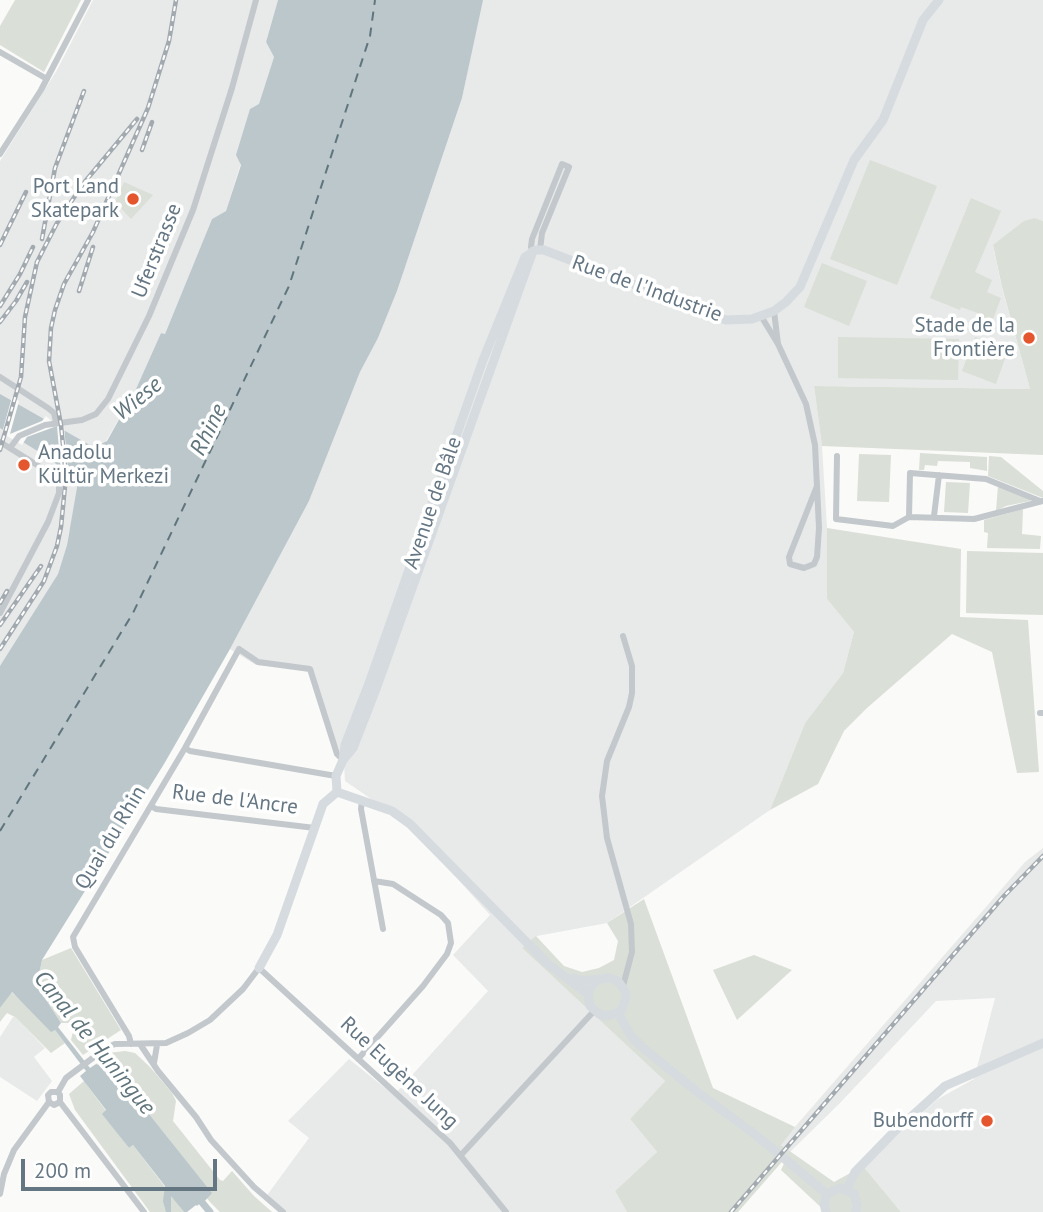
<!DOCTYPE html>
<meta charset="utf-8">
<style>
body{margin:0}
#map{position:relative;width:1043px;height:1212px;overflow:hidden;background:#fafaf8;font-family:"PT Sans",sans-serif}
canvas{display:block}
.scale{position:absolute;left:21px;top:1159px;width:196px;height:32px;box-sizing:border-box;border:4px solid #657683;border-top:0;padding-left:9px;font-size:21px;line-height:24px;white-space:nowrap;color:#657683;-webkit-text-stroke:5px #fff;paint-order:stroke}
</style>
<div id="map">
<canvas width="1043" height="1212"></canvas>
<div class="scale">200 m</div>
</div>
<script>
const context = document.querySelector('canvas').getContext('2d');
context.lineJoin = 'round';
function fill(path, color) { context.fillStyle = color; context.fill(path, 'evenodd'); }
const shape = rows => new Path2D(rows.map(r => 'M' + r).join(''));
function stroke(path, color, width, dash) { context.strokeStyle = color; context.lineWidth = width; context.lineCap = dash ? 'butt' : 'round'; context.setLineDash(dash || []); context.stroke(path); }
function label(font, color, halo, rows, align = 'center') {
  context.font = font + ' "PT Sans",sans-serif'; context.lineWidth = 7; context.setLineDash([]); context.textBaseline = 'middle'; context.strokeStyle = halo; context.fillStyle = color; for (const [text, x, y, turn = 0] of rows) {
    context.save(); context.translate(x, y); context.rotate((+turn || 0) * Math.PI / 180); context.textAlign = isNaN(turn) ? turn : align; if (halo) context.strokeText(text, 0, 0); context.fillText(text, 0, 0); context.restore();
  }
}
fill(shape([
 [93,0,278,0,266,42,274,57,226,211,212,219,165,334,161,333,136,389,105,443,69,532,67,545,58,574,0,667,0,161,57,70],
 [482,0,1043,0,1043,221,1035,218,993,246,1002,288,1030,389,814,386,822,446,827,528,827,599,854,632,843,673,805,723,770,810,607,923,537,936,522,948,665,1081,630,1119,657,1152,615,1191,627,1212,279,1212,265,1198,309,1138,288,1121,349,1059,394,1095,488,991,453,955,490,915,409,825,345,781,344,763,308,670,256,665,230,649,309,501,360,372,378,338,397,291,462,98],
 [1043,848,1043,1212,901,1212,863,1166,938,1099,974,1079,995,998,936,1001,840,1103,790,1152,780,1144,1025,862],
 [13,1017,15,1017,45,1048,34,1057,52,1081,37,1101,0,1077,0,1037]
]), '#e8e9e9');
fill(shape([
 [15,0,81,0,44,72,0,45,0,26],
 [870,160,937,186,897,285,830,259],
 [124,182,153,195,131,219,115,202],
 [971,198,1001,211,975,272,992,280,987,292,1001,298,988,332,973,326,978,313,961,307,960,310,930,298],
 [1035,218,1043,221,1043,455,822,446,814,386,1030,389,1002,287,993,245,1024,221],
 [822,263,867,281,849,326,804,307],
 [838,337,959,339,958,380,838,378],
 [975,337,1008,350,996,384,962,371],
 [920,453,987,457,987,471,970,468,970,462,938,461,937,466,925,465,924,470,919,470],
 [859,454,891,455,889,502,857,501],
 [989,456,1001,457,1043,491,1043,498,988,476],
 [946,482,970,483,968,513,944,512],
 [998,486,1030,499,1030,501,1006,506,996,511],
 [1023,509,1022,534,1041,536,1040,549,987,548,988,533,984,532,984,520],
 [827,528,961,549,960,617,1028,620,1039,772,1017,773,992,652,952,634,867,708,844,731,818,784,770,810,805,723,843,673,854,632,827,599],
 [967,551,1043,553,1043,615,966,613],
 [644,899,713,1088,795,1127,781,1145,834,1182,863,1166,901,1212,826,1212,781,1170,788,1155,738,1212,627,1212,615,1191,657,1152,630,1119,665,1081,522,948,536,936,564,966,582,972,599,968,614,960,618,941,607,923],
 [71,948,121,1030,83,1055,71,1040,75,1023,61,1023,43,995,38,979,42,960],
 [754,955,792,970,737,1020,713,970],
 [11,992,55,1030,65,1043,51,1053,15,1017,7,1013,0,1022,0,1008],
 [125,1051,135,1053,150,1067,172,1093,176,1101,173,1121,220,1180,223,1181,232,1171,254,1196,272,1212,220,1212,210,1202,206,1197,211,1192,114,1070,96,1064,108,1053],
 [84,1081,106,1111,103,1114,129,1148,133,1145,184,1212,150,1212,75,1110,69,1094]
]), '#dadfd7');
fill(shape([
 [278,0,483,0,462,98,397,291,378,338,360,372,309,501,230,649,164,764,42,960,38,979,43,995,61,1023,58,1027,90,1068,96,1064,114,1070,212,1193,204,1202,203,1200,197,1206,196,1205,187,1212,184,1212,171,1196,171,1212,166,1212,163,1201,165,1186,133,1145,129,1148,102,1114,106,1110,80,1076,86,1071,55,1030,51,1032,12,992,0,1008,0,666,58,574,67,545,78,482,49,458,0,428,0,394,88,444,97,446,107,441,136,389,161,333,165,334,212,219,226,211,241,165,236,155,250,109,259,104,274,57,266,42]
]), '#bbc7cb');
fill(shape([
 [12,397,19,401,10,434,42,421,46,416,57,426,64,427,69,479,61,472,57,426,27,437,22,445,2,433]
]), '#fafaf8');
stroke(shape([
 [195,1194,210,1212]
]), '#bbc7cb', 7);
stroke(shape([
 [0,831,133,613,289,286,370,36,375,0]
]), '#60757c', 2, [9, 7]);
stroke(shape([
 [0,52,47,79],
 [0,154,41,90,88,0],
 [533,251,531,247,532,239,562,164,569,167,542,233,540,250],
 [761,316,778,344,774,311],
 [778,344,806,404,815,445,819,528,817,557,814,564,804,568,790,564,789,557,817,486],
 [0,377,48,408,54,413,56,422],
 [0,442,50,473,59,486,59,493,48,522,0,613],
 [10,448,19,436,45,425,82,420,96,414,108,399,149,316,193,210,232,88,256,0],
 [837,456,836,519,893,526,909,517],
 [1040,501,986,479,910,473,909,517,974,519,1043,501],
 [934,516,939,475],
 [1040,713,1043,713],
 [185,748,190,751,336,776],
 [362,800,361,809,383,929],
 [151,806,156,809,315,828],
 [623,986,632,952,631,924,607,838,602,796,607,761,629,707,632,693,632,666,623,636],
 [131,1044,129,1036,75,947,73,937,185,748,239,649,258,662,310,669,337,754,343,760],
 [140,1044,158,1071,196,1117,211,1140,254,1187,283,1212],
 [358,1059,423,986,447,954,451,943,448,923,441,915,393,884,374,881],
 [154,1063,157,1045],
 [49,1102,54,1105,60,1102,60,1095,58,1092,66,1078,106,1048,115,1044,166,1043,188,1033,210,1020,243,989,259,968,450,1143,506,1212],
 [60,1102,144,1212],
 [461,1155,594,1011],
 [0,1194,4,1174,14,1150,49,1102,48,1095,51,1092,58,1092]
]), '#c3c8cc', 6);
stroke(shape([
 [343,760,353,748,376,689,533,251],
 [337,792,336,776,343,760,345,745,368,686,483,360,525,257,536,250,544,250,726,320,752,319,774,311,786,302,800,287,854,160,883,120,923,20,939,0],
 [337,792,392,811,410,824,548,964,588,994],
 [259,968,277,935,323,804,337,792],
 [573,978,583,981,609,978,618,981,625,991,626,997,622,1009,618,1013,605,1016,599,1014,590,1006,588,994,591,986,597,980],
 [618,1013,631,1036,642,1047,696,1091,757,1136,827,1194],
 [847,1189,855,1172,892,1134,945,1086,1043,1043],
 [826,1212,824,1204,827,1194,840,1188,854,1194,857,1204,856,1212]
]), '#d6dbdf', 9);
const rail = shape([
 [142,150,152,122],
 [42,239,55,168,84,91],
 [0,245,26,192],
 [79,291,93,247],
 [0,306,20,274,33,247],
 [0,322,16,301,27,282],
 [0,450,21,377,25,317,37,262,57,223,83,184,137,119],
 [0,603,7,591],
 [0,625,41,566],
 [0,649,44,581,57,546,61,527,66,476,61,425,49,361,51,328,55,310,64,284,93,232,148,108,169,41,176,0],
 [731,1212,1004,896,1043,856]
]);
stroke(rail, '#a2aab0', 4.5);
stroke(rail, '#fff', 2, [5]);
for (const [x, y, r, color] of [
 [133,199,7,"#e4572e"],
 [1029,338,7,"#e4572e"],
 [24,465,7,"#e4572e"],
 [987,1121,7,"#e4572e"]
]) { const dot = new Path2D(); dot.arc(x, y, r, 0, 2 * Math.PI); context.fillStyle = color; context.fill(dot); stroke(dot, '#fff', 2.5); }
label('21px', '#657683', '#fff', [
 ["Port Land",119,187],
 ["Skatepark",119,211],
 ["Stade de la",1015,326],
 ["Frontière",1015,350],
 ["Anadolu",38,453,"left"],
 ["Kültür Merkezi",38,477,"left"],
 ["Bubendorff",973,1121]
], 'right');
label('21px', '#657683', '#fff', [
 ["Uferstrasse",157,251,-68],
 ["Rue de l'Industrie",647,289,20],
 ["Avenue de Bâle",433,503,-71],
 ["Rue de l'Ancre",235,800,7],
 ["Quai du Rhin",111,838,-59],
 ["Rue Eugène Jung",399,1073,43]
]);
label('italic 23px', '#60757c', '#fff', [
 ["Wiese",138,399,-39],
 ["Rhine",209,430,-64],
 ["Canal de Huningue",94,1043,51]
]);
</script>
